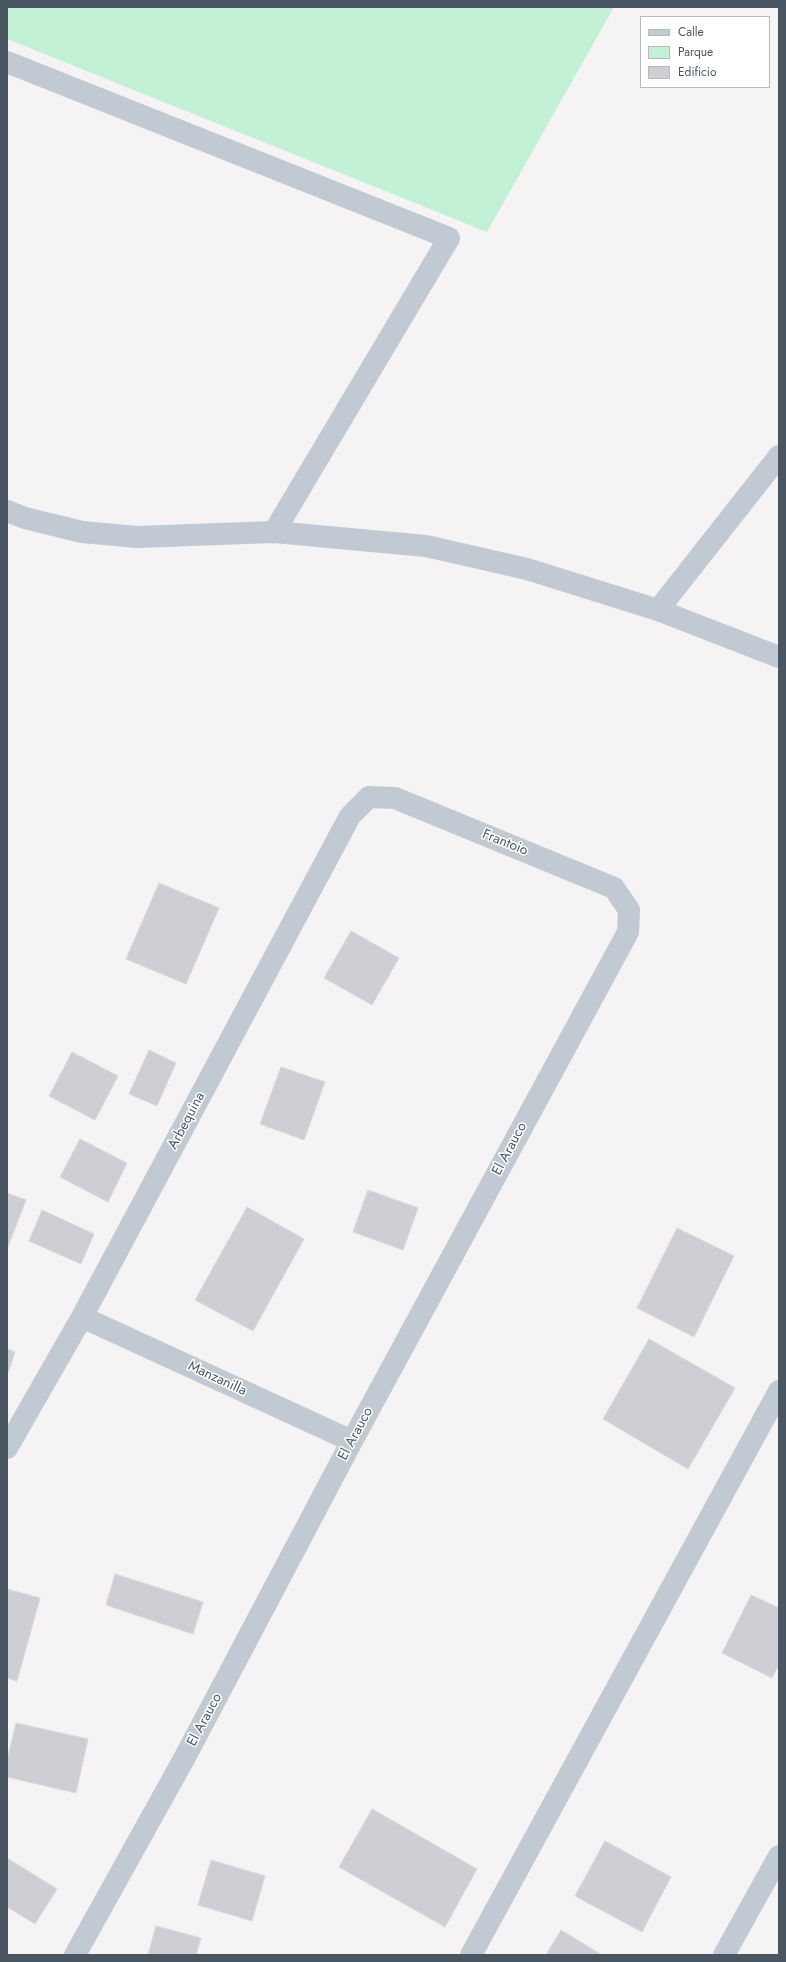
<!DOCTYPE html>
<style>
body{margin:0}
#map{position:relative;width:786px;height:1962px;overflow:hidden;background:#f5f3f3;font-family:Jost,sans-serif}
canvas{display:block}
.frame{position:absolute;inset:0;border:8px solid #4a5661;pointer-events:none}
.legend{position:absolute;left:640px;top:16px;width:130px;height:72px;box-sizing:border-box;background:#fff;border:1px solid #b7bbc0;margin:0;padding:5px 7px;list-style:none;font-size:12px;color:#4a5661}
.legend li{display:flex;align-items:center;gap:8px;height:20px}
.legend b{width:20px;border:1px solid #b7bbc0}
</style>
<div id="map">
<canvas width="786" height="1962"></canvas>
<div class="frame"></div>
<ul class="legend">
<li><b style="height:5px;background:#c1cad2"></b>Calle</li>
<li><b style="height:11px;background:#c3f1d5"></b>Parque</li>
<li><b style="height:11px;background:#cdcfd5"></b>Edificio</li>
</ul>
</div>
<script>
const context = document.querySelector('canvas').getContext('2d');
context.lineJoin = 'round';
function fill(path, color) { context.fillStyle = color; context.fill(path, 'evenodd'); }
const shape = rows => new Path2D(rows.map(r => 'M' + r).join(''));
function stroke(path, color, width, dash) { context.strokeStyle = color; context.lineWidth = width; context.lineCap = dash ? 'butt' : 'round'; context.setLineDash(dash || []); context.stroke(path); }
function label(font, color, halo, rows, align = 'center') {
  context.font = font + ' Jost,sans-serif'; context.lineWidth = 3; context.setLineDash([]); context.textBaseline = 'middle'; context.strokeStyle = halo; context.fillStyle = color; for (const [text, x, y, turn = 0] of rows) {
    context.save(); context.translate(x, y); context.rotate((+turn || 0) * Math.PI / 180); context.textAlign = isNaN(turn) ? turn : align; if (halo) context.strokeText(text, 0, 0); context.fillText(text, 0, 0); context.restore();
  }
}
fill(shape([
 [7,7,614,7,487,232,7,39]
]), '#c3f1d5');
const building = shape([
 [159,883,219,908,186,984,126,959,159,883],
 [351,931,399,958,372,1005,324,978,351,931],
 [149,1050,176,1063,157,1106,129,1094,149,1050],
 [72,1052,118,1076,95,1120,49,1096,72,1052],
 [281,1067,325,1082,304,1140,260,1124,281,1067],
 [80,1139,127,1163,108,1202,60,1177,80,1139],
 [368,1190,418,1208,403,1250,353,1232,368,1190],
 [7,1193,26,1200,7,1249,7,1193],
 [247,1207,304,1239,253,1331,195,1300,247,1207],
 [42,1210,94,1234,81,1264,29,1241,42,1210],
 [677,1228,734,1256,694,1337,637,1308,677,1228],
 [649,1339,735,1388,688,1469,603,1419,649,1339],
 [7,1349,15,1352,7,1376,7,1349],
 [115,1574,203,1602,193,1634,106,1605,115,1574],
 [7,1589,40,1598,17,1681,7,1678,7,1589],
 [751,1595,779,1608,779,1665,772,1678,722,1653,751,1595],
 [16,1723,88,1739,76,1793,7,1777,7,1761,16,1723],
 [372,1809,477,1869,445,1927,339,1867,372,1809],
 [605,1841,671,1877,642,1932,575,1896,605,1841],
 [7,1858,57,1889,35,1924,7,1907,7,1858],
 [211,1860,265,1876,252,1921,198,1905,211,1860],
 [156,1926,201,1938,196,1955,148,1955,156,1926],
 [561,1930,602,1955,546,1955,561,1930]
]);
fill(building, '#cdcfd5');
stroke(building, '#d7d9de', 1);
stroke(shape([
 [7,62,449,238,274,532],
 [7,511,25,518,82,532,137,537,274,532,426,546,527,569,658,610,779,657],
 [658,610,779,456],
 [82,1317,352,1441],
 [7,1448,82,1317,350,816,369,797,395,798,614,888,629,910,628,932,352,1441,185,1757,75,1955],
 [471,1955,779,1391],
 [724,1955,779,1856]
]), '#c1cad2', 22);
label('14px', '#4a5661', '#fff', [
 ["Frantoio",505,843,22],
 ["Arbequina",187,1121,-62],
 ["El Arauco",510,1149,-62],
 ["Manzanilla",217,1379,25],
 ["El Arauco",356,1434,-62],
 ["El Arauco",205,1720,-62]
]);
</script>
